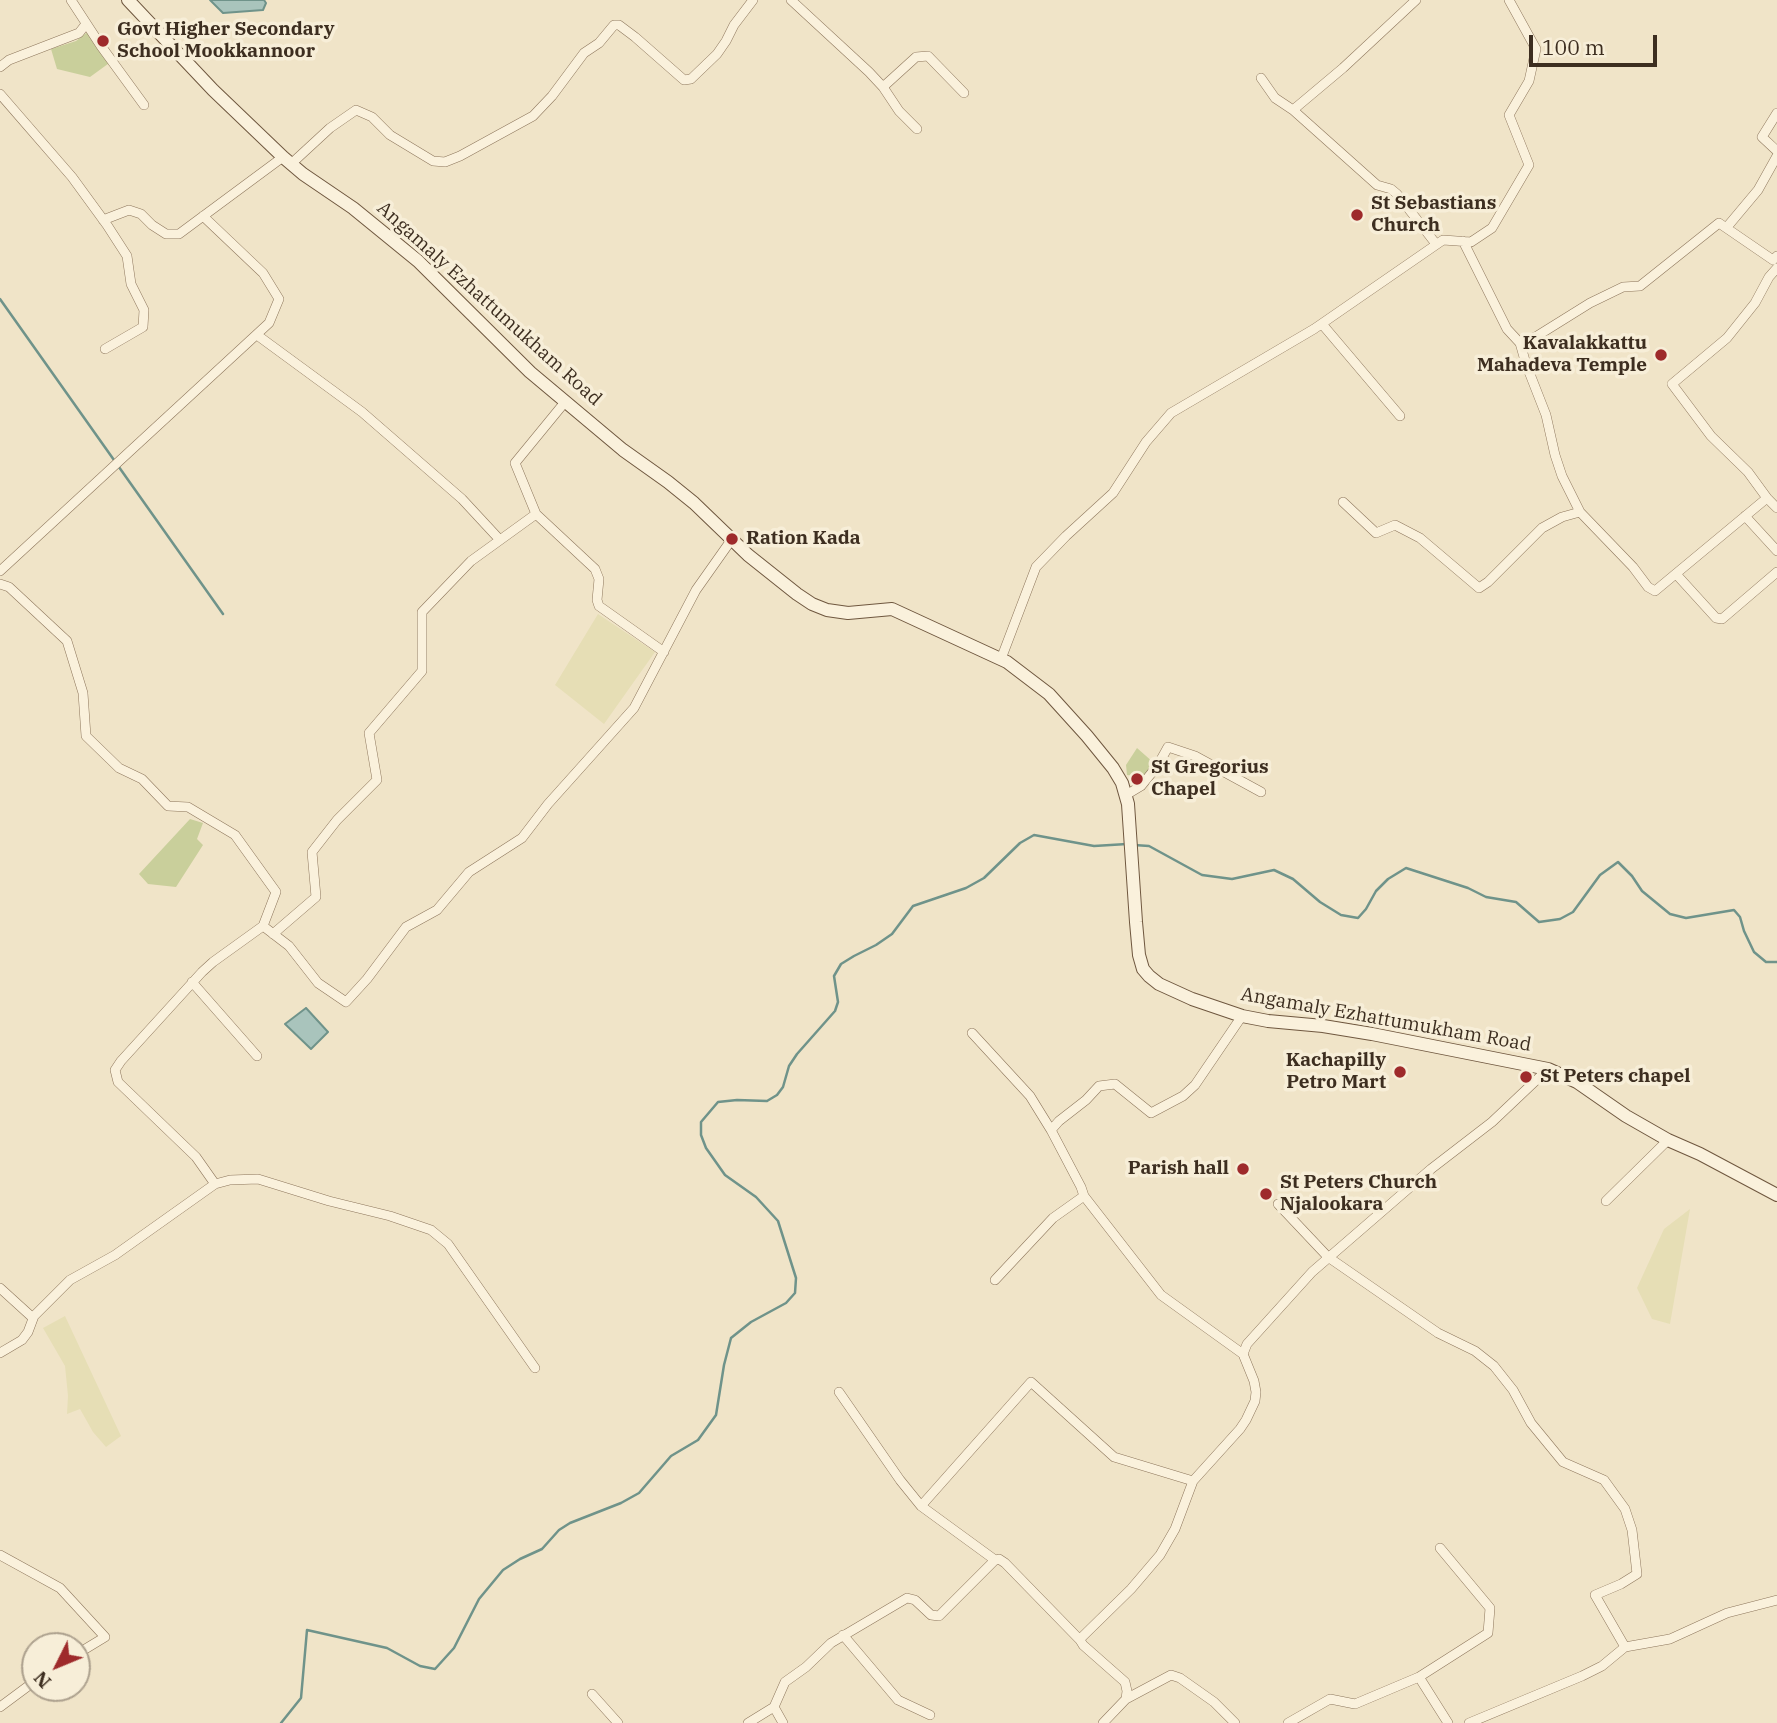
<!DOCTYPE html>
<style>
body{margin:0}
#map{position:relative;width:1777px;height:1723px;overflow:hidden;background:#f0e4c8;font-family:"IBM Plex Serif",serif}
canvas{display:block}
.north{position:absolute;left:21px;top:1632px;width:70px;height:70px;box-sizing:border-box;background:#f7eed8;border:2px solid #ada18e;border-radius:50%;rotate:227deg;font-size:19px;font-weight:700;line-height:28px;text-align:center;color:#3d2e20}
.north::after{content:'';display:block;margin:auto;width:24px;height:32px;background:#9e2a2b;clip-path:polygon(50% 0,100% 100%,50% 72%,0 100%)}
.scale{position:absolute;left:1529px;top:35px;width:128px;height:32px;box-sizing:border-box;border:4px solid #3d2e20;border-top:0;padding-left:9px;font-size:21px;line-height:24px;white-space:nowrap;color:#3d2e20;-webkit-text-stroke:5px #f7eed8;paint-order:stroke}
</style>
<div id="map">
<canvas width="1777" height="1723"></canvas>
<div class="north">N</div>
<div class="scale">100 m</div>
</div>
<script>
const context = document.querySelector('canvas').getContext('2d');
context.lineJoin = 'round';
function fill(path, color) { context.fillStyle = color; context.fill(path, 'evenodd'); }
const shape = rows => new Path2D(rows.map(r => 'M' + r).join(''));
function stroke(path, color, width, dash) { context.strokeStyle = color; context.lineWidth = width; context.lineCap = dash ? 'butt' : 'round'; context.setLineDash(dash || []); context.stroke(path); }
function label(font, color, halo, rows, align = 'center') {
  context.font = font + ' "IBM Plex Serif",serif'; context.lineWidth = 7; context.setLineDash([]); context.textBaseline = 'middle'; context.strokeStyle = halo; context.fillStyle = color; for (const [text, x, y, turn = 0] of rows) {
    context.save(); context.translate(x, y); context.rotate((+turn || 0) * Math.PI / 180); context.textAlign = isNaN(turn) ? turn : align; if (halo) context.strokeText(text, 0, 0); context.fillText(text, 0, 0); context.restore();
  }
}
fill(shape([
 [598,614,655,652,604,724,555,685],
 [1690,1209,1670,1324,1652,1319,1637,1288,1664,1229],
 [65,1316,121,1436,106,1447,93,1432,80,1409,67,1414,68,1396,65,1366,43,1328]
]), '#e6deb5');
fill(shape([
 [90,30,112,61,90,77,57,69,51,49,76,41],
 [1137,748,1154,763,1144,777,1127,775,1126,765],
 [190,819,203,823,197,839,203,845,176,887,148,884,139,874]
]), '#c9cf9b');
const water = shape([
 [210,0,264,0,266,3,263,10,223,13,210,0],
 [306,1008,328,1032,311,1049,285,1024,306,1008]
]);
fill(water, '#a9c4bc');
stroke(water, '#6f938a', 2);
stroke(shape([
 [0,299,223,614],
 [1134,845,1149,846,1202,875,1232,879,1274,870,1293,879,1320,902,1341,915,1358,918,1366,909,1376,891,1388,879,1406,868,1468,888,1486,897,1516,902,1539,922,1560,919,1573,912,1600,875,1618,862,1632,876,1642,891,1670,914,1686,918,1734,910,1740,917,1744,931,1754,952,1766,962,1777,962],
 [281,1723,301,1698,307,1630,387,1648,420,1666,435,1669,454,1648,479,1599,503,1570,520,1559,542,1549,559,1530,570,1523,621,1503,639,1493,671,1456,698,1440,716,1415,724,1365,731,1338,751,1322,786,1303,795,1293,796,1278,778,1221,756,1197,725,1175,706,1148,701,1135,701,1122,718,1102,737,1100,767,1101,777,1095,783,1087,789,1066,797,1054,835,1011,838,1002,834,976,841,964,854,956,876,945,892,934,913,906,966,888,984,878,1020,843,1034,835,1094,846,1127,844]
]), '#6f938a', 2.5);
const street = shape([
 [71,0,101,46,144,105],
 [791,0,869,72,883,87,899,111,917,129],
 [0,67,9,60,79,33,86,24],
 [1261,78,1275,98,1293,110,1377,185,1391,189,1397,194,1436,244],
 [883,87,916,57,928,56,964,93],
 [0,94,72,177,107,225,127,256,131,284,144,310,143,327,105,349],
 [1293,110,1343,68,1416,0],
 [1777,113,1762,137,1777,151],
 [291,164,330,128,356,110,372,117,390,135,433,161,445,162,460,156,533,116,552,96,584,53,599,43,614,25,619,25,635,37,684,80,691,79,717,54,726,41,734,25,753,0],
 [103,220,129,210,141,214,152,225,166,234,179,234,283,157],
 [1727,227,1758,190,1777,156],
 [1463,241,1507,329,1520,343,1537,336,1590,303,1623,287,1640,286,1719,223,1773,260,1777,256],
 [1777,268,1769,277,1755,303,1727,338,1672,384,1711,436,1748,472,1767,498,1777,508],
 [1322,324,1400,416],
 [257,335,362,412,462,499,500,540],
 [1520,343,1526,364,1546,415,1555,455,1562,476,1580,512,1633,567,1648,587,1655,591,1767,498],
 [1343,502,1376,533,1395,525,1420,538,1479,588,1488,582,1542,528,1562,517,1580,512],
 [536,514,595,569,599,579,597,600,599,606,664,652],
 [1745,516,1777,551],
 [0,571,269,323,279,299,263,273,203,216],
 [1676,574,1716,618,1722,619,1777,572],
 [0,584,9,587,67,641,83,693,86,736,119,768,142,779,168,806,188,807,235,835,276,892,263,926],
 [1001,659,1036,567,1066,536,1113,493,1146,442,1171,413,1314,329,1443,240,1471,242,1492,228,1529,165,1509,115,1529,81,1536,49,1509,0],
 [1126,795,1141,786,1158,765,1168,747,1195,756,1261,792],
 [273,934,316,897,312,852,337,820,377,780,369,733,422,671,422,612,471,561,536,514,515,463,565,402],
 [192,982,257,1056],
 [972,1033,1030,1096,1051,1130,1081,1187,1084,1196,1161,1295,1243,1354],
 [1051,1130,1059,1121,1086,1100,1099,1086,1115,1084,1151,1113,1183,1096,1195,1085,1242,1016],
 [215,1184,196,1157,118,1082,115,1070,121,1061,202,972,213,962,263,926,289,946,318,983,346,1002,367,979,406,927,437,910,469,872,522,838,548,804,634,708,696,590,732,539],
 [1606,1201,1668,1140],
 [1278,1204,1328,1257,1438,1333,1475,1351,1494,1366,1513,1390,1531,1423,1563,1462,1604,1480,1625,1509,1632,1530,1637,1574,1621,1584,1595,1595,1625,1647],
 [995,1280,1053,1218,1084,1196],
 [0,1288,33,1318],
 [0,1353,22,1340,28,1332,34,1316,70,1280,115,1255,215,1184,230,1180,258,1179,329,1201,390,1216,431,1230,448,1244,535,1368],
 [839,1392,900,1480,921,1506,995,1560],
 [921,1506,1031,1382,1114,1457,1193,1481],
 [0,1555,60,1588,105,1637,77,1654],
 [843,1635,898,1700,930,1715],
 [1419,1677,1488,1633,1490,1608,1440,1548],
 [592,1694,618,1723],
 [1126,1699,1171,1675,1180,1678,1214,1702,1235,1723],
 [0,1707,35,1681],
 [748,1723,774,1707],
 [783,1723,774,1707,785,1682,806,1667,831,1643,907,1598,915,1600,931,1615,939,1616,995,1560,999,1559,1005,1563,1080,1640],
 [1103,1723,1126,1699,1127,1691,1125,1682,1083,1645,1080,1640,1082,1637,1131,1589,1160,1555,1175,1529,1193,1481,1240,1429,1246,1420,1255,1401,1256,1392,1254,1381,1243,1354,1247,1344,1312,1272,1431,1169,1492,1122,1548,1069],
 [1288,1723,1330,1699,1355,1704,1419,1677,1448,1723],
 [1469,1723,1582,1676,1602,1666,1625,1647,1670,1639,1727,1613,1777,1600]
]);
const secondary = shape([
 [128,0,213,90,283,157,303,174,353,208,418,261,530,372,623,450,668,482,694,503,748,555,797,594,812,604,827,610,848,613,892,609,1007,662,1049,694,1087,736,1113,768,1122,783,1128,804,1136,922,1139,955,1143,969,1149,976,1159,984,1192,999,1242,1016,1268,1021,1323,1026,1372,1034,1548,1069,1577,1082,1626,1116,1668,1140,1700,1154,1777,1195]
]);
stroke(street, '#8d765c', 10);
stroke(secondary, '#6f573f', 14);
stroke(street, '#faf1dc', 9);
stroke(secondary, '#faf1dc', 12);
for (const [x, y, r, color] of [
 [103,41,7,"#9e2a2b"],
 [1357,215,7,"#9e2a2b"],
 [1661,355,7,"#9e2a2b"],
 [732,539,7,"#9e2a2b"],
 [1137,779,7,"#9e2a2b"],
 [1400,1072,7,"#9e2a2b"],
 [1526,1077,7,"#9e2a2b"],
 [1243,1169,7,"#9e2a2b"],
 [1266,1194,7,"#9e2a2b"]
]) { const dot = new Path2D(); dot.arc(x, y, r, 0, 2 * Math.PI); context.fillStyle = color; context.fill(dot); stroke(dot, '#f7eed8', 2.5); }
label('bold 19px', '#3d2e20', '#f7eed8', [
 ["Govt Higher Secondary",117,30],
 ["School Mookkannoor",117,52],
 ["St Sebastians",1371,204],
 ["Church",1371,226],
 ["Kavalakkattu",1647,344,"right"],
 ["Mahadeva Temple",1647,366,"right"],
 ["Ration Kada",746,539],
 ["St Gregorius",1151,768],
 ["Chapel",1151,790],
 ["Kachapilly",1386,1061,"right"],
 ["Petro Mart",1386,1083,"right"],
 ["St Peters chapel",1540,1077],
 ["Parish hall",1229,1169,"right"],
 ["St Peters Church",1280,1183],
 ["Njalookara",1280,1205]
], 'left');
label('19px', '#3d2e20', '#f7eed8', [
 ["Angamaly Ezhattumukham Road",489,304,42],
 ["Angamaly Ezhattumukham Road",1386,1020,10]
]);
</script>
